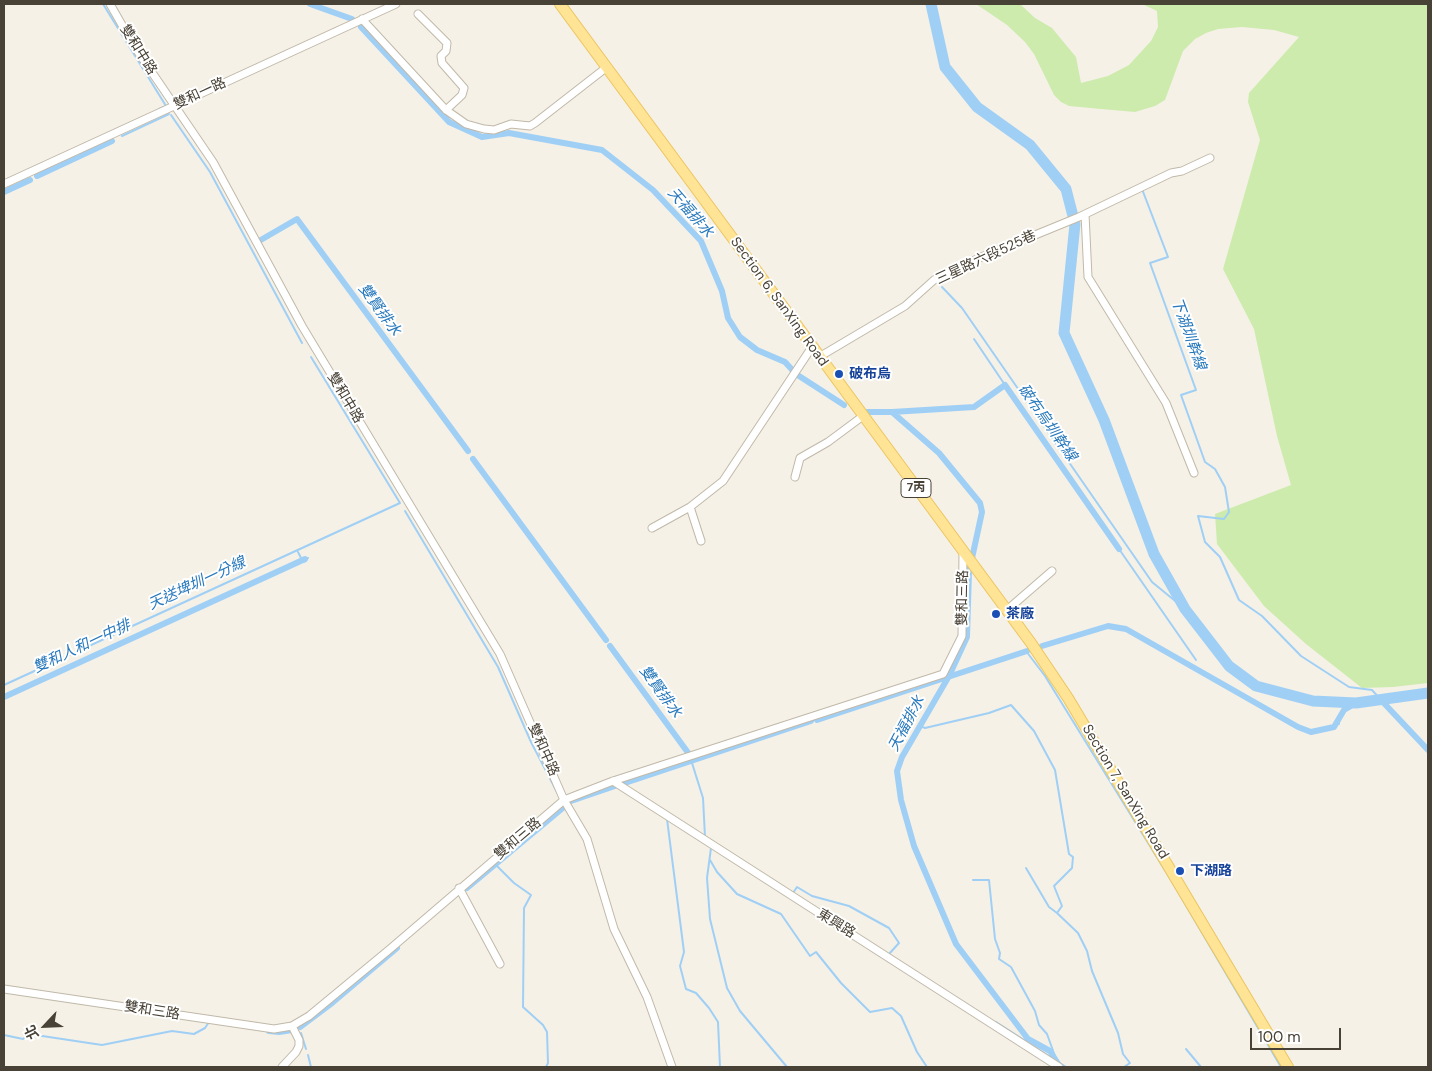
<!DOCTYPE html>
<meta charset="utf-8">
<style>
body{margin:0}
#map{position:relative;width:1432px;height:1071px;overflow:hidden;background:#f5f1e7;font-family:"DM Sans","Noto Sans TC",sans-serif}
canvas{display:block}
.frame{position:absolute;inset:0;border:5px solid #484135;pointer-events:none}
.north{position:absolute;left:20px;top:1001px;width:50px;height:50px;-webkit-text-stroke:4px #fff;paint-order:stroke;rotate:245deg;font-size:14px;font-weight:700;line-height:20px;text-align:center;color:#484135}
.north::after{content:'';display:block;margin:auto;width:18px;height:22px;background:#484135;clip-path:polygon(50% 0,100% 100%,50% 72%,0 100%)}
.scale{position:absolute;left:1250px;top:1028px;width:91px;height:22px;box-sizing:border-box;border:2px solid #484135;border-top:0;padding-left:6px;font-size:15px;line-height:18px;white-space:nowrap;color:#484135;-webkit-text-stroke:4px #fff;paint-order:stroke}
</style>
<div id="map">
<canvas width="1432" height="1071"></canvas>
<div class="frame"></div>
<div class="north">北</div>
<div class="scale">100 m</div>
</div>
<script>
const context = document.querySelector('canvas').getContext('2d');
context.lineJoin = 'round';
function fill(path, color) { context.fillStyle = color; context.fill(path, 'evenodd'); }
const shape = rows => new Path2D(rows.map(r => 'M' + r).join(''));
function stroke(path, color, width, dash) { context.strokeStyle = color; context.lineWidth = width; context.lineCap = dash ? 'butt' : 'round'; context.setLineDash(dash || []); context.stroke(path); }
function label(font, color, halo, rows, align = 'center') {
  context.font = font + ' "DM Sans","Noto Sans TC",sans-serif'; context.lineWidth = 4; context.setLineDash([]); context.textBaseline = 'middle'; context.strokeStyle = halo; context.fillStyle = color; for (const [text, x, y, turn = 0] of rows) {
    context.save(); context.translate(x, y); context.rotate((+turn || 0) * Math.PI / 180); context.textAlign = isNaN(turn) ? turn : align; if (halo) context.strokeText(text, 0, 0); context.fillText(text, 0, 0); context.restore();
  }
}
fill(shape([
 [976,4,1020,4,1035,18,1052,28,1076,57,1081,83,1108,76,1129,65,1151,41,1158,27,1157,11,1142,4,1131,4,1428,4,1428,683,1393,687,1362,688,1306,644,1264,606,1217,544,1215,514,1291,485,1277,436,1254,329,1223,269,1260,140,1248,102,1249,93,1299,37,1274,30,1242,27,1218,29,1206,33,1195,39,1183,51,1165,100,1155,106,1135,112,1101,109,1069,106,1061,102,1054,95,1034,54,1025,42,1007,25]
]), '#cdebad');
stroke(shape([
 [103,4,166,106,159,109],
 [171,115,210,172,302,343],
 [122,136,169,114],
 [1142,189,1168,257,1150,263,1196,390,1181,395,1205,462,1215,469,1225,487,1229,512,1224,519,1198,516,1205,542,1220,557,1239,600,1262,616,1301,656,1349,687,1372,690,1381,700],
 [942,287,962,308,1152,582,1185,609],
 [974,339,1005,385],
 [405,511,498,667,531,742,557,792],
 [1119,549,1196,660],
 [298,552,303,562,306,561],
 [305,559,308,558],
 [1026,651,1045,676,1171,880,1281,1067],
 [4,685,400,503,311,357],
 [1339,722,1339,724],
 [920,726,925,728,989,713,1011,705,1034,731,1055,770,1069,854,1073,857,1072,868,1054,886,1062,906,1057,913,1078,933,1087,951,1092,971,1118,1033,1123,1054,1130,1063,1124,1067],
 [692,763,703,798,705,837],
 [667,819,684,952,680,966,686,989,696,993,709,1008,718,1022,720,1067],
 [711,848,707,878,710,919,727,988,740,1011,787,1067],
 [710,860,717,872,737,894,781,914,810,956,816,952,841,983,870,1012,892,1008,901,1016,917,1052,927,1067],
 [495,864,514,883,531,895,524,908,523,1007,543,1025,547,1032,548,1063,546,1067],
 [1026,868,1049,907,1057,913],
 [973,880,989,880,995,939,1000,953,999,959,1011,967,1035,1011,1039,1025,1047,1034,1056,1059],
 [793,893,797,887,812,896,849,906,889,928,899,943,889,954,890,955],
 [996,1022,1066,1067],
 [301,1033,306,1049],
 [4,1035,23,1039,29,1034,102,1045,172,1031,194,1034,205,1028,209,1022],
 [1186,1049,1201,1067],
 [308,1055,311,1067]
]), '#a0cff5', 2);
stroke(shape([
 [310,4,352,19],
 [361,27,449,122,482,137,509,133,602,150,653,190,701,241,722,291,728,318,740,337,757,350,785,362,796,374,844,405],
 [37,176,112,141],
 [4,192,30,180],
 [259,241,297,219,468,451],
 [867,412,892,412,939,453,980,503,982,512,969,572,967,637,949,676,902,757,897,771,901,800,914,846,956,944,1028,1039,1050,1051,1060,1067],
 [892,412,974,407,1005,385,1119,549],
 [473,459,606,640],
 [610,646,689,754],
 [1042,646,1108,626,1126,629,1298,727,1311,732,1334,727,1344,710,1356,703],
 [4,697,305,559],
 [1381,700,1428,750],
 [817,720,1027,651],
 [622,784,811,721],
 [571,801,615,786],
 [467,888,564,807],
 [300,1027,332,1003,397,948],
 [269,1031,279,1032,292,1030]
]), '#a0cff5', 6);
stroke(shape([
 [931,4,945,67,977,107,1030,145,1066,189,1075,224,1064,333,1104,420,1154,554,1185,609,1229,666,1256,686,1313,701,1356,703,1428,693]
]), '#a0cff5', 11);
const minor = shape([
 [110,4,134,46,213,162,302,326,500,654,564,800,587,839,614,929,647,997,672,1067],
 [418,14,447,43,446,51,441,56,442,63,464,88,462,95,446,110],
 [362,19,446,110,466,124,484,129,494,130,511,124,530,126,535,123,607,67],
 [4,184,396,4],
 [1085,214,1088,277,1166,403,1194,473],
 [819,357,905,306,934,280,979,258,1079,217,1171,173,1182,171,1210,158],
 [795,477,800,458,828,442,863,416],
 [690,507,701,541],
 [652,528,690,507,723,481,812,347],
 [1007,610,1052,571],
 [613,781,1059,1067],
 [459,888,500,964],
 [4,989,274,1029,292,1026,309,1016,390,949,564,800,613,781,943,674,962,636,963,553],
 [282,1067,296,1052,299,1046,299,1040,292,1026]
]);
const primary = shape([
 [560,4,1031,643,1068,698,1288,1067]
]);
stroke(minor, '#c1b9a9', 9);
stroke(primary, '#ebc55e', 12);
stroke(minor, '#fff', 7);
stroke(primary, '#ffe496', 10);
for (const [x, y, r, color] of [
 [839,374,5,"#1a4fb4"],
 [996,614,5,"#1a4fb4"],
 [1180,871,5,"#1a4fb4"]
]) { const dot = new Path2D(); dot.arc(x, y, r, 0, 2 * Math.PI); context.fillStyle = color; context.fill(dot); stroke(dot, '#fff', 2); }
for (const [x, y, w] of [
 [916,488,30]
]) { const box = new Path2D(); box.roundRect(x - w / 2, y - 9.5, w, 19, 4); context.fillStyle = '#fff'; context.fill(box); stroke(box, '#484135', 1); }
label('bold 12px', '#484135', null, [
 ["7丙",916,488]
]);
label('14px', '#484135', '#fff', [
 ["雙和中路",138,50,58],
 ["雙和一路",200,94,-25],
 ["三星路六段525巷",986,258,-25],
 ["Section 6, SanXing Road",779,302,54],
 ["雙和中路",345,398,59],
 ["雙和三路",963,598,-89],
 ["雙和中路",543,750,66],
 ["Section 7, SanXing Road",1125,792,59],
 ["雙和三路",518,839,-40],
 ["東興路",836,924,32],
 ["雙和三路",152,1011,9]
]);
label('bold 14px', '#164399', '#fff', [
 ["破布烏",849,374],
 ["茶廠",1006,614],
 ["下湖路",1190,871]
], 'left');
label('italic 15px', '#2778bc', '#fff', [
 ["天福排水",690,213,49],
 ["雙賢排水",379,310,54],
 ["下湖圳幹線",1188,334,70],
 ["破布烏圳幹線",1047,423,55],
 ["天送埤圳一分線",197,584,-25],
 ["雙和人和一中排",82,647,-25],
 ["雙賢排水",660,692,54],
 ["天福排水",907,724,-62]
]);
</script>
